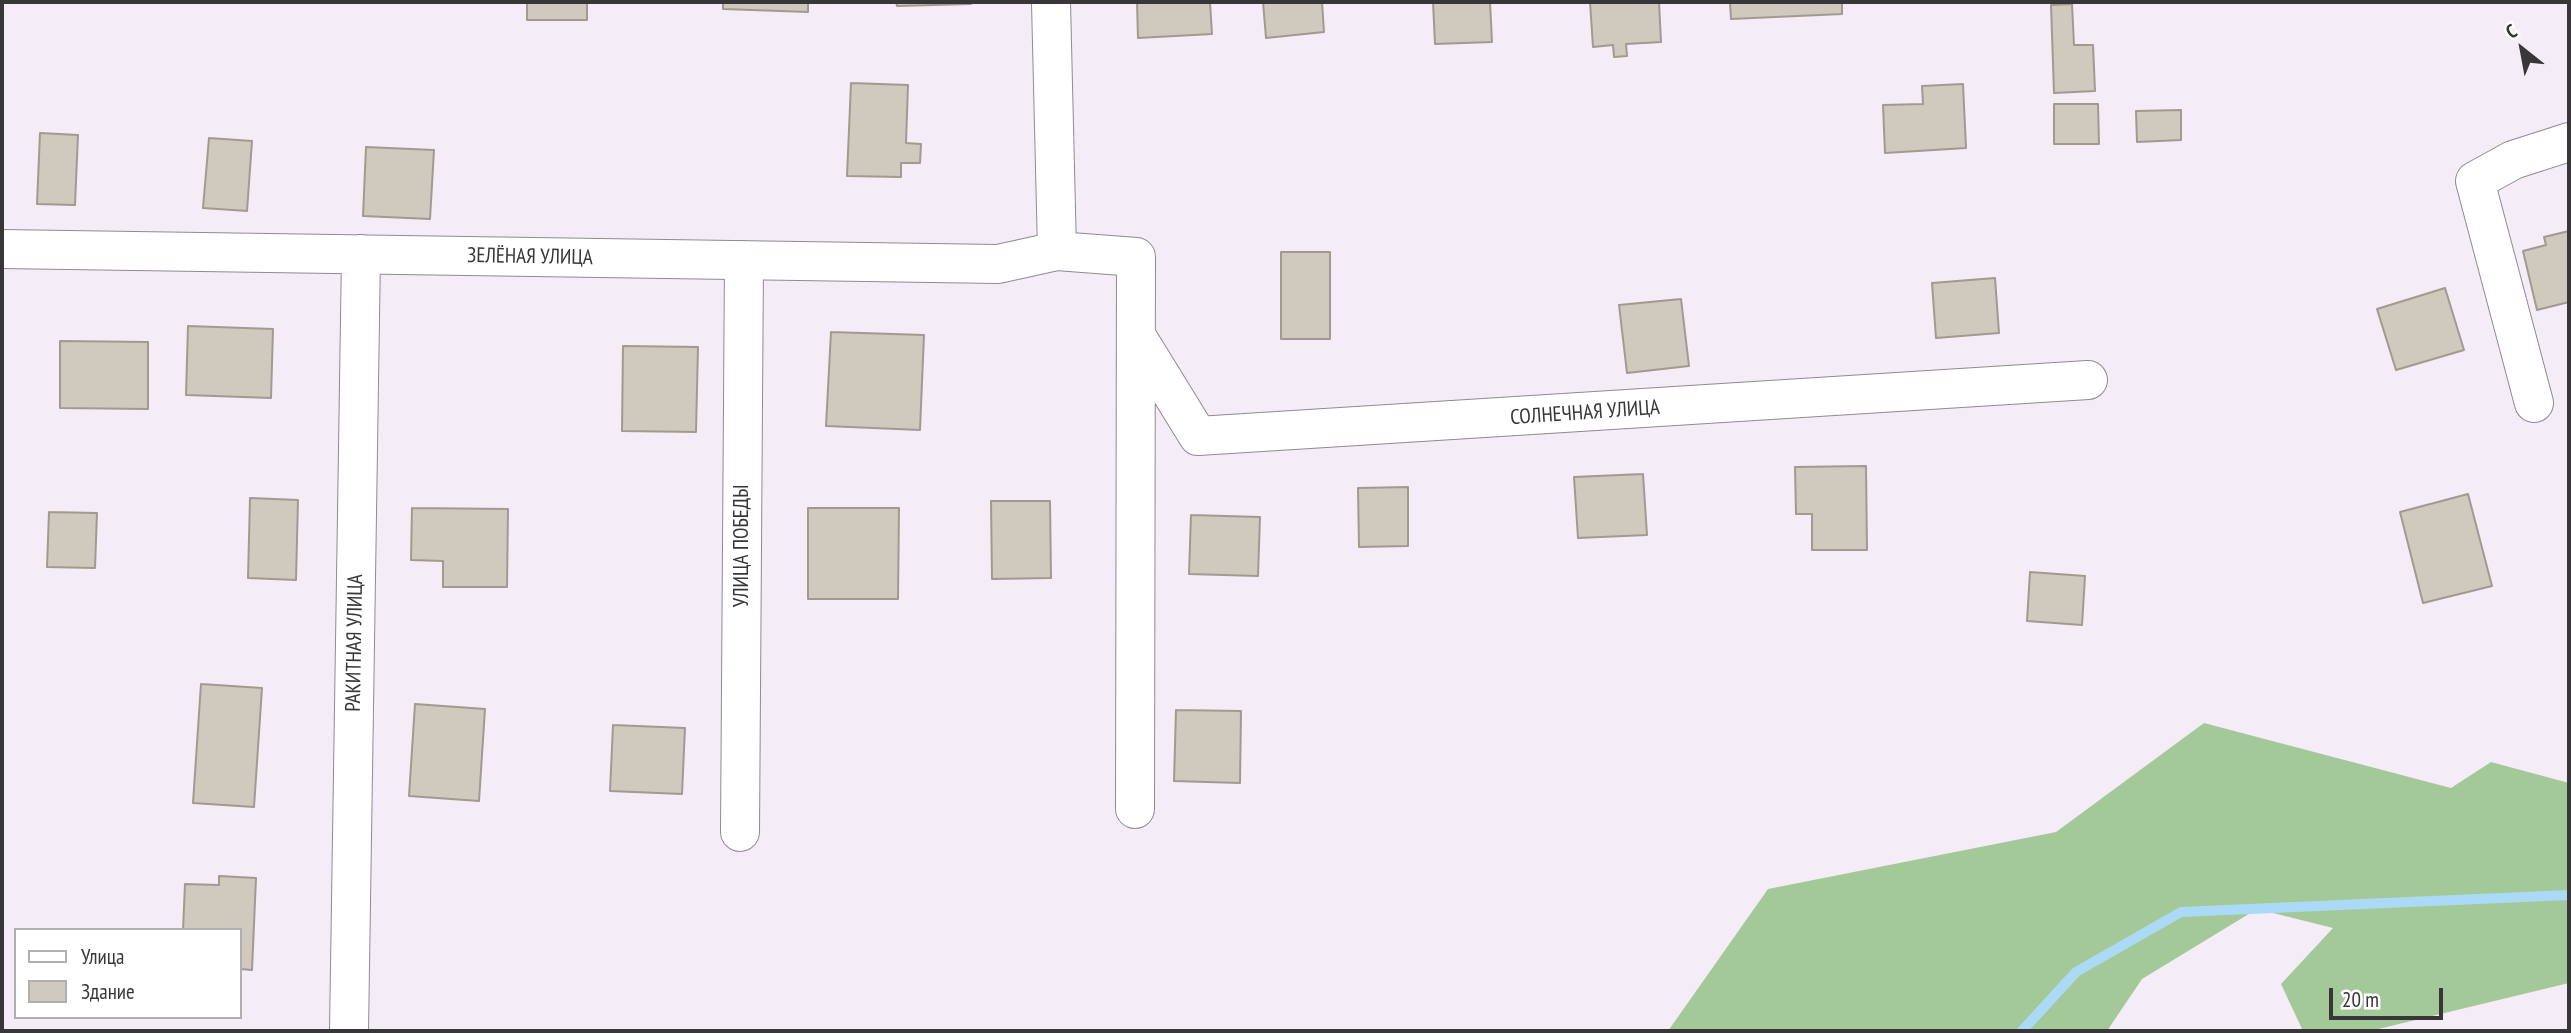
<!DOCTYPE html>
<meta charset="utf-8">
<style>
body{margin:0}
#map{position:relative;width:2571px;height:1033px;overflow:hidden;background:#f4ecf7;font-family:"PT Sans Narrow",sans-serif}
canvas{display:block}
.frame{position:absolute;inset:0;border:4px solid #39363a;pointer-events:none}
.legend{position:absolute;left:14px;top:928px;width:228px;height:91px;box-sizing:border-box;background:#fff;border:2px solid #b0afb0;margin:0;padding:9px 12px;list-style:none;font-size:21px;color:#39363a}
.legend li{display:flex;align-items:center;gap:14px;height:35px}
.legend b{width:35px;border:2px solid #b0afb0}
.north{position:absolute;left:2487px;top:14px;width:70px;height:70px;-webkit-text-stroke:5px #fff;paint-order:stroke;rotate:329deg;font-size:19px;font-weight:700;line-height:28px;text-align:center;color:#39363a}
.north::after{content:'';display:block;margin:auto;width:24px;height:32px;background:#39363a;clip-path:polygon(50% 0,100% 100%,50% 72%,0 100%)}
.scale{position:absolute;left:2329px;top:988px;width:114px;height:32px;box-sizing:border-box;border:4px solid #39363a;border-top:0;padding-left:9px;font-size:21px;line-height:24px;white-space:nowrap;color:#39363a;-webkit-text-stroke:5px #fff;paint-order:stroke}
</style>
<div id="map">
<canvas width="2571" height="1033"></canvas>
<div class="frame"></div>
<ul class="legend">
<li><b style="height:9px;background:#fff"></b>Улица</li>
<li><b style="height:19px;background:#d0c9bd"></b>Здание</li>
</ul>
<div class="north">С</div>
<div class="scale">20 m</div>
</div>
<script>
const context = document.querySelector('canvas').getContext('2d');
context.lineJoin = 'round';
function fill(path, color) { context.fillStyle = color; context.fill(path, 'evenodd'); }
const shape = rows => new Path2D(rows.map(r => 'M' + r).join(''));
function stroke(path, color, width, dash) { context.strokeStyle = color; context.lineWidth = width; context.lineCap = dash ? 'butt' : 'round'; context.setLineDash(dash || []); context.stroke(path); }
function label(font, color, halo, rows, align = 'center') {
  context.font = font + ' "PT Sans Narrow",sans-serif'; context.lineWidth = 5; context.setLineDash([]); context.textBaseline = 'middle'; context.strokeStyle = halo; context.fillStyle = color; for (const [text, x, y, turn = 0] of rows) {
    context.save(); context.translate(x, y); context.rotate((+turn || 0) * Math.PI / 180); context.textAlign = isNaN(turn) ? turn : align; if (halo) context.strokeText(text, 0, 0); context.fillText(text, 0, 0); context.restore();
  }
}
fill(shape([
 [2204,723,2451,788,2491,762,2569,783,2569,983,2370,1031,2303,1031,2281,984,2333,928,2257,909,2142,979,2107,1031,1668,1031,1768,889,2056,832]
]), '#a4c998');
stroke(shape([
 [2022,1031,2076,972,2181,912,2569,895]
]), '#abdaf7', 10);
const building = shape([
 [527,2,587,2,587,20,527,20,527,2],
 [723,2,808,2,808,12,723,9,723,2],
 [896,2,971,2,971,4,897,6,896,2],
 [1137,2,1210,2,1212,34,1138,38,1137,2],
 [1263,2,1322,2,1324,32,1266,38,1263,2],
 [1433,2,1490,2,1492,42,1435,44,1433,2],
 [1590,2,1659,2,1661,42,1626,44,1627,56,1614,57,1613,45,1593,47,1590,2],
 [1730,2,1842,2,1842,14,1731,19,1730,2],
 [2072,4,2074,45,2093,45,2095,91,2054,93,2051,5,2072,4],
 [851,83,908,85,906,143,921,144,920,163,901,163,901,177,847,176,851,83],
 [1963,84,1966,148,1885,153,1883,105,1923,104,1922,86,1963,84],
 [2054,104,2098,104,2099,144,2054,144,2054,104],
 [2181,110,2181,140,2137,142,2136,111,2181,110],
 [40,133,78,135,75,205,37,204,40,133],
 [209,138,252,141,247,211,203,208,209,138],
 [366,147,434,150,430,219,363,216,366,147],
 [2569,231,2569,302,2537,310,2523,251,2546,245,2544,237,2569,231],
 [1281,252,1330,252,1330,339,1281,339,1281,252],
 [1995,278,1999,333,1936,338,1932,283,1995,278],
 [2445,288,2464,350,2396,370,2377,309,2445,288],
 [1681,299,1689,366,1627,373,1619,305,1681,299],
 [188,326,273,329,271,398,186,395,188,326],
 [831,332,924,335,920,430,826,426,831,332],
 [60,341,148,342,148,409,60,408,60,341],
 [623,346,698,347,696,432,622,431,623,346],
 [1866,466,1867,550,1812,550,1812,514,1796,514,1795,467,1866,466],
 [1643,474,1647,535,1578,538,1574,477,1643,474],
 [1408,487,1408,546,1359,547,1358,488,1408,487],
 [2468,494,2492,586,2423,603,2400,512,2468,494],
 [250,498,298,500,296,580,248,578,250,498],
 [991,501,1050,501,1051,578,992,579,991,501],
 [412,508,508,509,507,587,443,587,443,561,411,560,412,508],
 [808,508,899,508,898,599,808,599,808,508],
 [49,512,97,513,95,568,47,567,49,512],
 [1191,515,1260,517,1258,576,1189,574,1191,515],
 [2030,572,2085,576,2082,625,2027,621,2030,572],
 [201,684,262,688,254,807,193,803,201,684],
 [415,704,485,709,479,801,409,796,415,704],
 [1176,710,1241,711,1240,783,1174,781,1176,710],
 [613,725,685,728,682,794,610,791,613,725],
 [219,876,256,878,252,970,240,969,240,930,183,930,185,884,219,885,219,876]
]);
fill(building, '#d0c9bd');
stroke(building, '#a19a8f', 2);
const minor = shape([
 [1051,2,1057,251],
 [2,249,998,264,1057,251,1136,257,1135,809],
 [1137,337,1198,436,2088,380],
 [2534,403,2475,181,2513,160,2569,142],
 [740,832,744,260],
 [349,1031,361,254]
]);
stroke(minor, '#918994', 40);
stroke(minor, '#fff', 38);
label('21px', '#39363a', '#fff', [
 ["ЗЕЛЁНАЯ УЛИЦА",530,257,1],
 ["СОЛНЕЧНАЯ УЛИЦА",1585,413,-4],
 ["УЛИЦА ПОБЕДЫ",742,546,-90],
 ["РАКИТНАЯ УЛИЦА",355,643,-89]
]);
</script>
